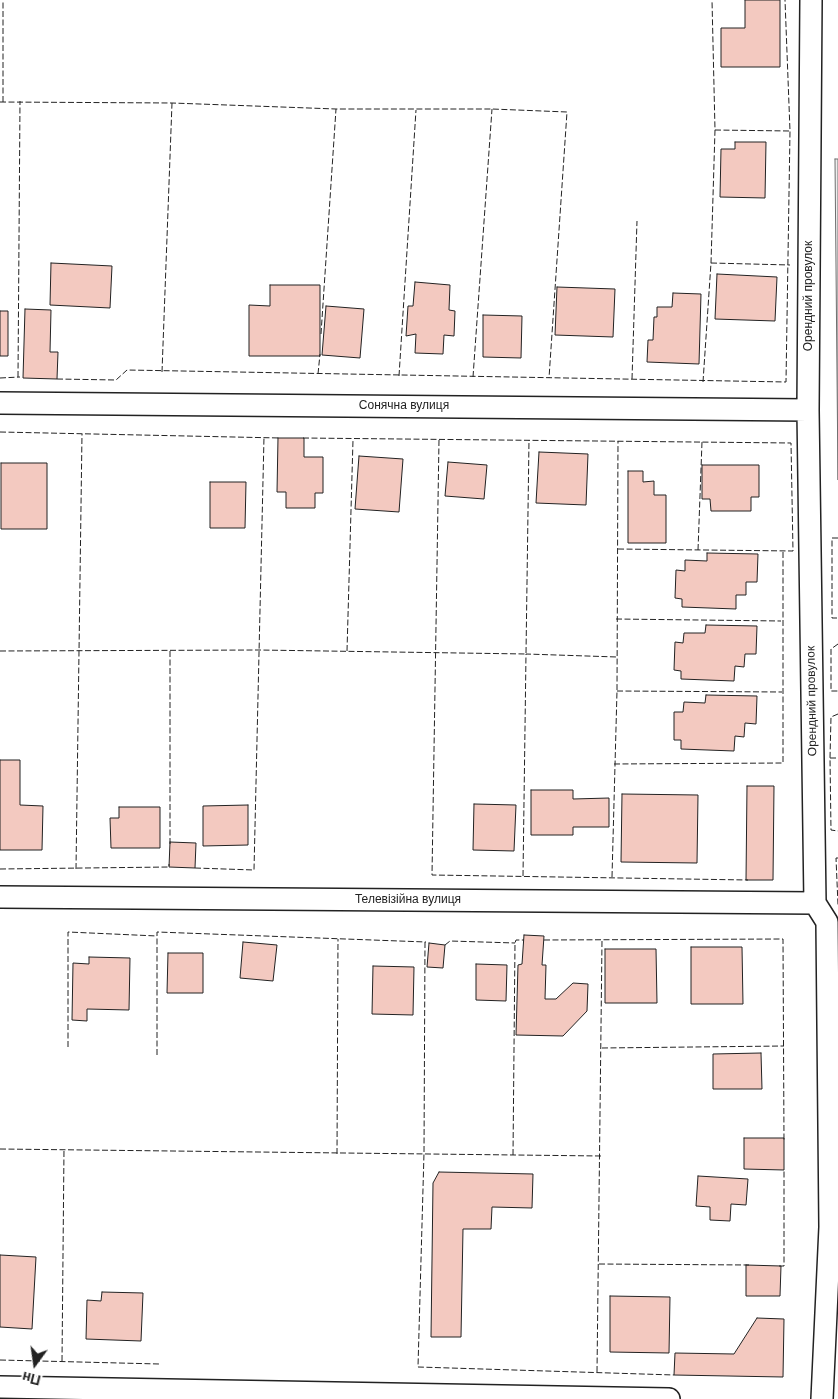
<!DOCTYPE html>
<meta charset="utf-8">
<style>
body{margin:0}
#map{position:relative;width:838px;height:1399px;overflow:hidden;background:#fff;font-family:Arial,sans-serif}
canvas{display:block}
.north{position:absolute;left:10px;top:1339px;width:50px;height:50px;-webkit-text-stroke:4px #fff;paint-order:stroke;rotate:194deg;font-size:14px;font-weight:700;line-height:20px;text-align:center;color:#222}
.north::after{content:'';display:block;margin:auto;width:18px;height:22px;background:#222;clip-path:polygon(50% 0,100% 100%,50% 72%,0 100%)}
</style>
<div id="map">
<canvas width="838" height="1399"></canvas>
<div class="north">Пн</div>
</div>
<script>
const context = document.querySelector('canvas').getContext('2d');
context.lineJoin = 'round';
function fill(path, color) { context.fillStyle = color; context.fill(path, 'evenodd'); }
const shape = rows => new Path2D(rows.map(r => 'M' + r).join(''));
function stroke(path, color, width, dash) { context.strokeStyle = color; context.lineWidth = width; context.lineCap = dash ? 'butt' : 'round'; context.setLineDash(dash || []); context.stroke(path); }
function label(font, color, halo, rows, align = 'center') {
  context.font = font + ' Arial,sans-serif'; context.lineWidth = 4; context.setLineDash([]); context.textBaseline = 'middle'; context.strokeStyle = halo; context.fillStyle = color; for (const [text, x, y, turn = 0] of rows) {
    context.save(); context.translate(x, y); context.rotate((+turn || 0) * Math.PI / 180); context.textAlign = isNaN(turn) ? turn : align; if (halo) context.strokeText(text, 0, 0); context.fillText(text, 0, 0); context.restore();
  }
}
const green = shape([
 [835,159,838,159,838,480,835,159]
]);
fill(green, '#eee');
stroke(green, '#6f6f6f', 1);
const building = shape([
 [745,0,780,0,780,67,721,67,721,28,745,28,745,0],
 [735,142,766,142,765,198,720,197,721,149,735,149,735,142],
 [51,263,112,266,110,308,50,305,51,263],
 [717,274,777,277,775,321,715,319,717,274],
 [415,282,450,285,449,310,455,311,454,336,444,335,443,354,415,353,416,334,406,336,408,306,413,306,415,282],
 [270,285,320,285,320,356,249,356,249,305,270,306,270,285],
 [557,287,615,289,613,337,555,335,557,287],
 [673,293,701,294,699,364,647,362,648,340,653,340,654,317,657,317,657,307,672,307,673,293],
 [326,306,364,309,360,358,322,355,326,306],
 [25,309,51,310,50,352,58,352,57,379,23,378,25,309],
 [0,311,8,311,8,356,0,356,0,311],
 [483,315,522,316,521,358,483,357,483,315],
 [278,438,304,438,304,457,323,457,323,493,315,493,315,508,286,508,286,492,277,492,278,438],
 [539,452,588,454,586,505,536,503,539,452],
 [359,456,403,459,399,512,355,509,359,456],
 [448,462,487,465,484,499,445,496,448,462],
 [1,463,47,463,47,529,1,529,1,463],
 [702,465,759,465,759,497,751,497,751,511,711,511,710,499,702,499,702,465],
 [628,471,643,471,643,482,654,481,654,495,666,495,666,543,628,543,628,471],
 [210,482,246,482,245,528,210,528,210,482],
 [707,553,758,554,757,582,746,582,746,595,736,595,736,609,682,607,682,599,675,598,676,570,685,571,685,560,707,561,707,553],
 [706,625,757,626,756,654,745,654,744,667,735,666,734,681,681,679,681,671,674,670,675,642,683,643,684,633,705,633,706,625],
 [706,695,757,696,756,724,745,723,744,737,735,736,734,751,681,749,681,740,674,740,674,712,683,712,684,702,705,703,706,695],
 [0,760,20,760,20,805,43,806,42,850,0,850,0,760],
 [747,786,774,786,773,880,746,880,747,786],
 [531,790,573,790,573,799,609,798,609,827,573,827,573,835,531,835,531,790],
 [622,794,698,795,697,863,621,862,622,794],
 [474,804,516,805,514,851,473,850,474,804],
 [248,805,248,845,203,846,203,806,248,805],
 [119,807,160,807,160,848,111,848,110,818,119,818,119,807],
 [170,842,196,843,195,868,169,867,170,842],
 [524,935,544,936,542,965,546,965,545,999,556,999,573,983,588,984,587,1011,563,1036,516,1035,518,965,522,964,524,935],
 [243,942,277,945,273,981,240,978,243,942],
 [429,943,445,945,443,968,427,967,429,943],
 [691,947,742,947,743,1004,691,1004,691,947],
 [605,949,656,949,657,1003,605,1003,605,949],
 [168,953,203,953,203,993,167,993,168,953],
 [89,957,130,958,129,1010,87,1009,87,1021,72,1020,73,963,89,964,89,957],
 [476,964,507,965,506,1001,476,1000,476,964],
 [373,966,414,967,413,1015,372,1014,373,966],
 [761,1053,762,1089,713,1089,713,1054,761,1053],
 [744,1138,784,1138,784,1170,744,1169,744,1138],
 [439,1172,533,1174,532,1208,492,1207,491,1229,463,1229,461,1337,431,1337,433,1183,439,1172],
 [698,1176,748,1179,746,1205,731,1204,730,1221,710,1220,710,1207,696,1206,698,1176],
 [0,1255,36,1257,32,1329,0,1327,0,1255],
 [746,1265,781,1266,780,1296,746,1296,746,1265],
 [102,1292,143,1293,141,1341,86,1339,87,1300,101,1301,102,1292],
 [610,1296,670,1297,669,1353,610,1352,610,1296],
 [757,1318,784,1319,783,1377,674,1375,675,1353,734,1354,757,1318]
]);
fill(building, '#f3c9c0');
stroke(building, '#222', 1);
const street = shape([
 [811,0,808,410,815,903,827,922,830,1227,822,1399],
 [0,403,808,410],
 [0,897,815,903],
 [0,1387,669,1399]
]);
stroke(street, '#222', 24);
stroke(street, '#fff', 21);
stroke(shape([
 [0,102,172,103,336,109,492,109,567,112,549,378],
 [3,102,3,0],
 [715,130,790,131],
 [711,263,790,265],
 [321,334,336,109],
 [162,372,172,103],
 [318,374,320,354],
 [399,376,416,110],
 [18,377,20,101],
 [473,377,492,109],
 [0,378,20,377],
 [57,379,116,380,127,370,786,382,790,131,785,0],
 [632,379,637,221],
 [703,382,711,263,715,130,712,0],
 [0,432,280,438],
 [303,438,791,443,793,551,617,549],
 [439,440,432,875,748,880],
 [838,538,832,538,832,618,838,618],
 [698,550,702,442],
 [616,619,781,621],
 [838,644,831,649,831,691,838,691],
 [0,651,259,650,526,654,529,440],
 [170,651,170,844],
 [347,651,353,440],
 [617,691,782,692],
 [838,714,831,717,830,758,831,830,838,831],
 [830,758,838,758],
 [614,764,783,763,783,551],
 [838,858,836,858,838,905],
 [195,868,254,870,264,437],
 [0,869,169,867,169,864],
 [76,869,82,434],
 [523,876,526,654,617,657],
 [612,877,617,691,618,441],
 [544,940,783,939,784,1141],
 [425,942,424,1153,418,1367,674,1375],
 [445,945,450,941,515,943],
 [68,1047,68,932,157,936],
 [602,1048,784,1046],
 [157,1055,157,932,426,942],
 [0,1149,601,1156],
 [337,1154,338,939],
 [513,1155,515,943,516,940,524,940],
 [599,1264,749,1265],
 [779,1266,784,1266,784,1169],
 [0,1360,159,1364],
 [62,1361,64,1149],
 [597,1372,602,941]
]), '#222', 1, [6, 2.5]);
label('12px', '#222', '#fff', [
 ["Орендний провулок",809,296,-90],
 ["Сонячна вулиця",404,406],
 ["Орендний провулок",812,701,-91],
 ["Телевізійна вулиця",408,900]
]);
</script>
